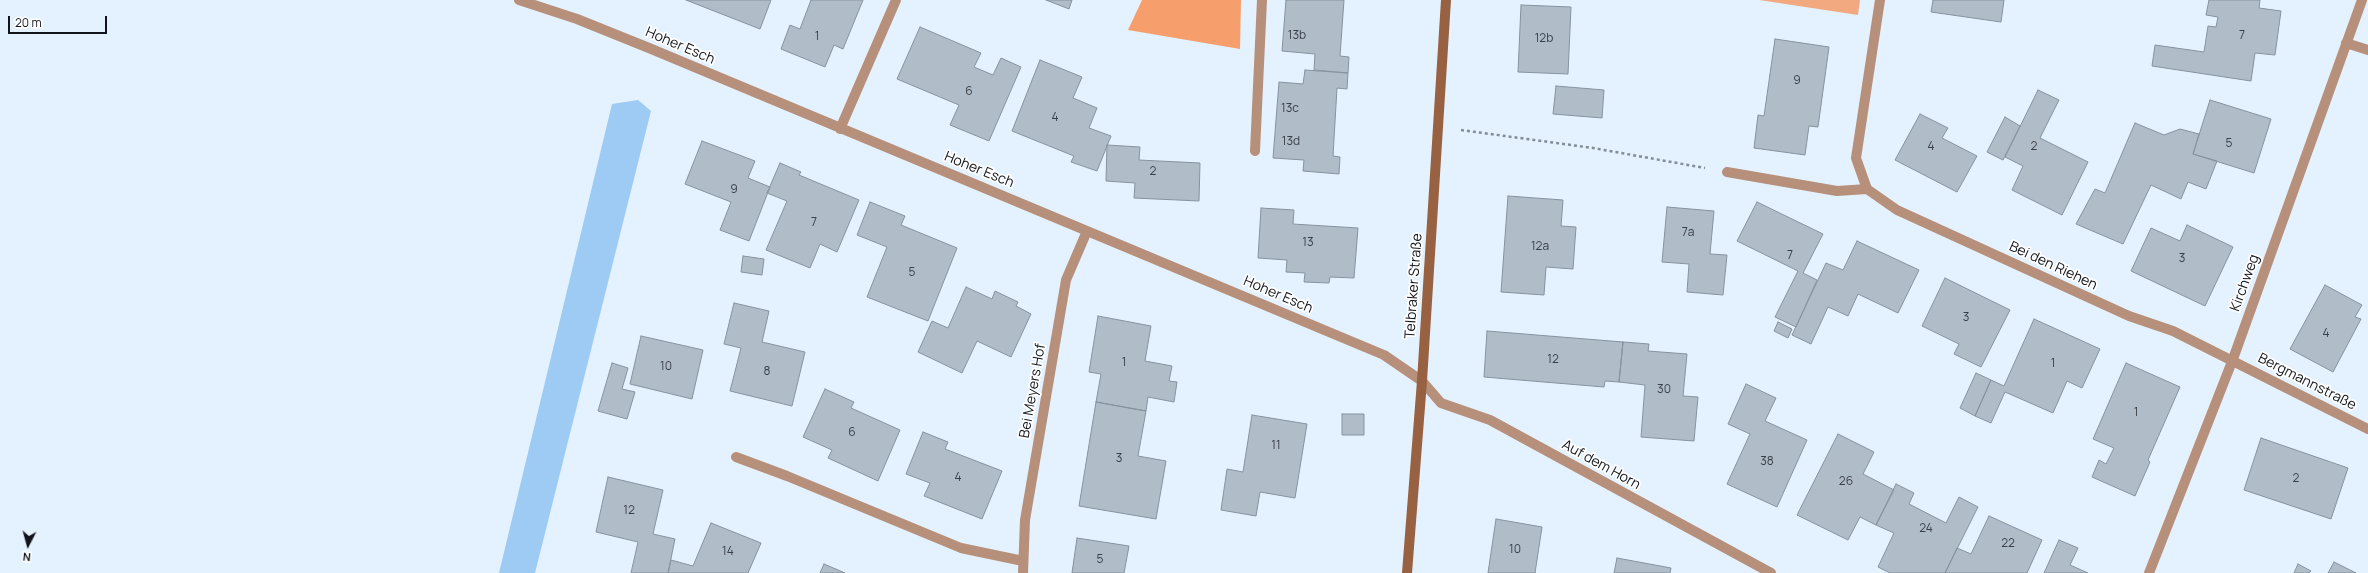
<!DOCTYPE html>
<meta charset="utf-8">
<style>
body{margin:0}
#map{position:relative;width:2368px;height:573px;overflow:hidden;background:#e4f2ff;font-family:Manrope,sans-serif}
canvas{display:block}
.north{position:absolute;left:8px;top:525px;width:40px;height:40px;-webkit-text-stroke:3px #fff;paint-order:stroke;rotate:186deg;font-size:11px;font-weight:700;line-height:16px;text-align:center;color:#11151a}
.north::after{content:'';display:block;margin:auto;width:14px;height:18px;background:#11151a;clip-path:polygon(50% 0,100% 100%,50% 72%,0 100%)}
.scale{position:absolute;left:8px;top:16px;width:99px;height:18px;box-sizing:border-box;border:2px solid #11151a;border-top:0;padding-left:5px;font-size:12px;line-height:14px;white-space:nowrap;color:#11151a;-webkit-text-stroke:3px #fff;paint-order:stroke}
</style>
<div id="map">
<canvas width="2368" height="573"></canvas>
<div class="north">N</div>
<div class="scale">20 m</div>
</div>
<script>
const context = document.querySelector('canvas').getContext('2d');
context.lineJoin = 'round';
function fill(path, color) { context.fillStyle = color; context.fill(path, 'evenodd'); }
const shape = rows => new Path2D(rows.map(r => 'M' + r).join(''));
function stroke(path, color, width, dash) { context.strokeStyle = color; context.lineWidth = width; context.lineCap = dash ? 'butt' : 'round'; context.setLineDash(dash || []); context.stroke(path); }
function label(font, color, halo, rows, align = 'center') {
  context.font = font + ' Manrope,sans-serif'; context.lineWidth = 3.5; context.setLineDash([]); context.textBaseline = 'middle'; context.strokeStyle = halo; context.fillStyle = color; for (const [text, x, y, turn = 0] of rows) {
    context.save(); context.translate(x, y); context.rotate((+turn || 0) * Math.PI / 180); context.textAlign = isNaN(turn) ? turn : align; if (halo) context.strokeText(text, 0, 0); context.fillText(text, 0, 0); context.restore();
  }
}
fill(shape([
 [1759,0,1860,0,1858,15]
]), '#f3a97f');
fill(shape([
 [1142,0,1241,0,1240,49,1128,30]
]), '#f69f6c');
fill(shape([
 [638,100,651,111,535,573,499,573,612,104]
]), '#9dcbf3');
const building = shape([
 [686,0,771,0,760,29,686,0],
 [811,0,863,0,843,49,834,45,825,67,781,49,790,25,800,29,811,0],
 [1046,0,1072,0,1069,9,1046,0],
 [1286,0,1344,0,1340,56,1349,57,1348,73,1314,70,1315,54,1282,51,1286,0],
 [1933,0,2004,0,2001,22,1931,12,1933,0],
 [2209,0,2260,0,2259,8,2281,11,2275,55,2255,53,2251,81,2152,66,2155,45,2204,52,2208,26,2216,27,2218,17,2206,15,2209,0],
 [1521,5,1571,7,1568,74,1518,72,1521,5],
 [920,27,981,53,974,67,993,75,1001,58,1021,67,989,141,950,125,959,105,897,79,920,27],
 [1775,39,1829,47,1818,127,1809,126,1805,155,1754,148,1758,115,1764,116,1775,39],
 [1040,60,1082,77,1073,98,1097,108,1089,128,1111,136,1097,171,1071,162,1074,156,1012,131,1040,60],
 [1305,70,1348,73,1347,89,1337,88,1333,156,1340,157,1339,174,1303,171,1304,160,1273,158,1279,82,1303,84,1305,70],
 [1556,86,1604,90,1602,118,1553,114,1556,86],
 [2038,90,2059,100,2040,138,2088,162,2062,215,2012,190,2023,166,2005,157,2038,90],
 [2210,100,2271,119,2254,173,2193,154,2210,100],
 [1920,114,1948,128,1942,138,1977,156,1957,192,1895,160,1920,114],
 [2005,117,2020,126,2003,160,1987,152,2005,117],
 [2135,123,2164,135,2180,129,2199,134,2193,154,2217,161,2206,189,2188,182,2181,199,2151,185,2123,244,2076,224,2095,189,2105,193,2135,123],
 [702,141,755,161,748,178,770,187,749,241,720,230,731,202,685,184,702,141],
 [1107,145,1140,147,1139,160,1200,163,1199,201,1134,198,1135,183,1106,181,1107,145],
 [780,163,801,172,799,175,859,200,837,252,820,244,810,268,766,250,787,201,767,193,780,163],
 [1508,196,1563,200,1561,226,1576,227,1573,269,1546,267,1544,295,1501,292,1508,196],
 [870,202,905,216,901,225,957,248,928,321,867,297,887,247,857,235,870,202],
 [1757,202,1823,234,1803,273,1817,280,1796,327,1775,317,1798,271,1737,241,1757,202],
 [1667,207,1714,211,1710,254,1727,255,1723,295,1687,292,1689,264,1662,262,1667,207],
 [1261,208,1294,210,1293,224,1358,228,1354,278,1330,277,1329,283,1304,282,1305,273,1286,272,1287,260,1258,258,1261,208],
 [2187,225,2233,247,2205,306,2131,271,2151,228,2180,241,2187,225],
 [1857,241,1919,270,1898,313,1858,294,1848,316,1828,307,1811,344,1792,335,1826,263,1843,270,1857,241],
 [743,256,764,259,762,275,741,272,743,256],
 [1945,278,2010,310,1981,367,1954,354,1959,344,1922,326,1945,278],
 [2325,285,2362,305,2355,317,2361,319,2333,372,2290,349,2325,285],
 [966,287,992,299,995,291,1018,302,1016,306,1031,314,1011,357,977,341,962,373,918,352,932,321,948,328,966,287],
 [734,303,769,311,762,342,805,352,792,406,730,391,741,348,724,344,734,303],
 [1098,316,1151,326,1145,361,1172,366,1169,381,1177,382,1174,402,1148,397,1146,411,1096,402,1101,374,1089,372,1098,316],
 [2034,319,2100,349,2082,388,2067,381,2053,413,2005,392,1991,423,1975,416,1991,380,2004,386,2034,319],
 [1778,322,1792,329,1788,338,1774,331,1778,322],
 [1487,331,1623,342,1619,382,1605,381,1604,387,1484,377,1487,331],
 [641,336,703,350,692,399,630,384,641,336],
 [1623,342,1649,344,1648,351,1687,354,1683,396,1698,397,1694,441,1641,437,1645,385,1619,382,1623,342],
 [612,363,628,368,622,389,635,392,627,419,598,411,612,363],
 [2126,363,2180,387,2148,460,2150,462,2135,496,2092,477,2099,460,2106,464,2114,448,2093,439,2126,363],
 [1976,373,1991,380,1975,416,1960,408,1976,373],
 [1746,384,1776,398,1765,421,1807,440,1777,507,1727,484,1750,434,1728,424,1746,384],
 [825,389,854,402,851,408,900,430,878,481,828,458,832,450,803,437,825,389],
 [1096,402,1146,411,1138,456,1166,461,1156,519,1079,506,1096,402],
 [1342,414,1364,414,1364,435,1342,435,1342,414],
 [1252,415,1307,424,1295,498,1260,492,1256,516,1221,510,1227,469,1243,472,1252,415],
 [923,432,948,442,945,449,1002,471,982,519,924,496,930,483,906,474,923,432],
 [1838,434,1874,452,1863,474,1894,490,1876,525,1860,517,1848,540,1797,515,1838,434],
 [2261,438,2348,468,2331,519,2244,490,2261,438],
 [608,477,663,490,653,534,675,539,668,573,631,573,638,542,596,532,608,477],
 [1896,484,1914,493,1909,504,1946,523,1959,497,1978,507,1945,573,1890,573,1878,567,1894,533,1876,525,1896,484],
 [1989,516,2042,540,2027,573,1945,573,1957,548,1971,554,1989,516],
 [1496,519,1542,527,1535,573,1488,573,1496,519],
 [711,523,761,543,748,573,668,573,671,560,693,566,711,523],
 [1077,538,1129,546,1124,573,1072,573,1077,538],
 [2059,540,2078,548,2070,565,2088,573,2044,573,2059,540],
 [1617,558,1671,568,1670,573,1614,573,1617,558],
 [2334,562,2356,573,2328,573,2334,562],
 [824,564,845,573,820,573,824,564],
 [2298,564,2311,571,2309,573,2294,573,2298,564]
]);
fill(building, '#b0bdc9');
stroke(building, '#86929e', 1);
stroke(shape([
 [1461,130,1593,148,1705,168]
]), '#838d96', 2.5, [3, 3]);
stroke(shape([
 [1255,151,1262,0],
 [1727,172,1837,191,1867,189]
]), '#b7907b', 10);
stroke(shape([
 [519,0,577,19,649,48,1384,355,1422,381,1441,403,1490,420,1771,573],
 [1880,0,1856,158,1867,189,1897,210,2129,316,2173,331,2368,429],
 [2346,43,2368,50],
 [840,129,896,0],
 [736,457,787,476,961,548,1023,561],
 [1023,573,1025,520,1066,280,1087,231],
 [2149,573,2233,359,2362,0]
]), '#b7907b', 10);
stroke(shape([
 [1407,573,1422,381,1446,0]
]), '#986142', 10);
label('12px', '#393f46', null, [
 ["13b",1297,36],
 ["7",2242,36],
 ["1",817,37],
 ["12b",1544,39],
 ["9",1797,81],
 ["6",969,92],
 ["13c",1290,109],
 ["4",1055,118],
 ["13d",1291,142],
 ["5",2229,144],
 ["4",1931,147],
 ["2",2034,147],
 ["2",1153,172],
 ["9",734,190],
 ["7",814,223],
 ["7a",1688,233],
 ["13",1308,243],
 ["12a",1540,247],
 ["7",1790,256],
 ["3",2182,259],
 ["5",912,273],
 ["3",1966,318],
 ["4",2326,334],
 ["12",1553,360],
 ["1",1124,363],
 ["1",2053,364],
 ["10",666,367],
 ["8",767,372],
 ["30",1664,390],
 ["1",2136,413],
 ["6",852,433],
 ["11",1276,446],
 ["3",1119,459],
 ["38",1767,462],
 ["4",958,478],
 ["2",2296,479],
 ["26",1846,482],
 ["12",629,511],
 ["24",1926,529],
 ["22",2008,544],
 ["10",1515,550],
 ["14",728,552],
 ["5",1100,560]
]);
label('14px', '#11151a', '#fff', [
 ["Hoher Esch",680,46,23],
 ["Hoher Esch",979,170,22],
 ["Bei den Riehen",2053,266,25],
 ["Kirchweg",2245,283,-70],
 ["Telbraker Straße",1414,286,-86],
 ["Hoher Esch",1278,295,23],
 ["Bergmannstraße",2307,382,27],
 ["Bei Meyers Hof",1033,391,-80],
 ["Auf dem Horn",1601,465,29]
]);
</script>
